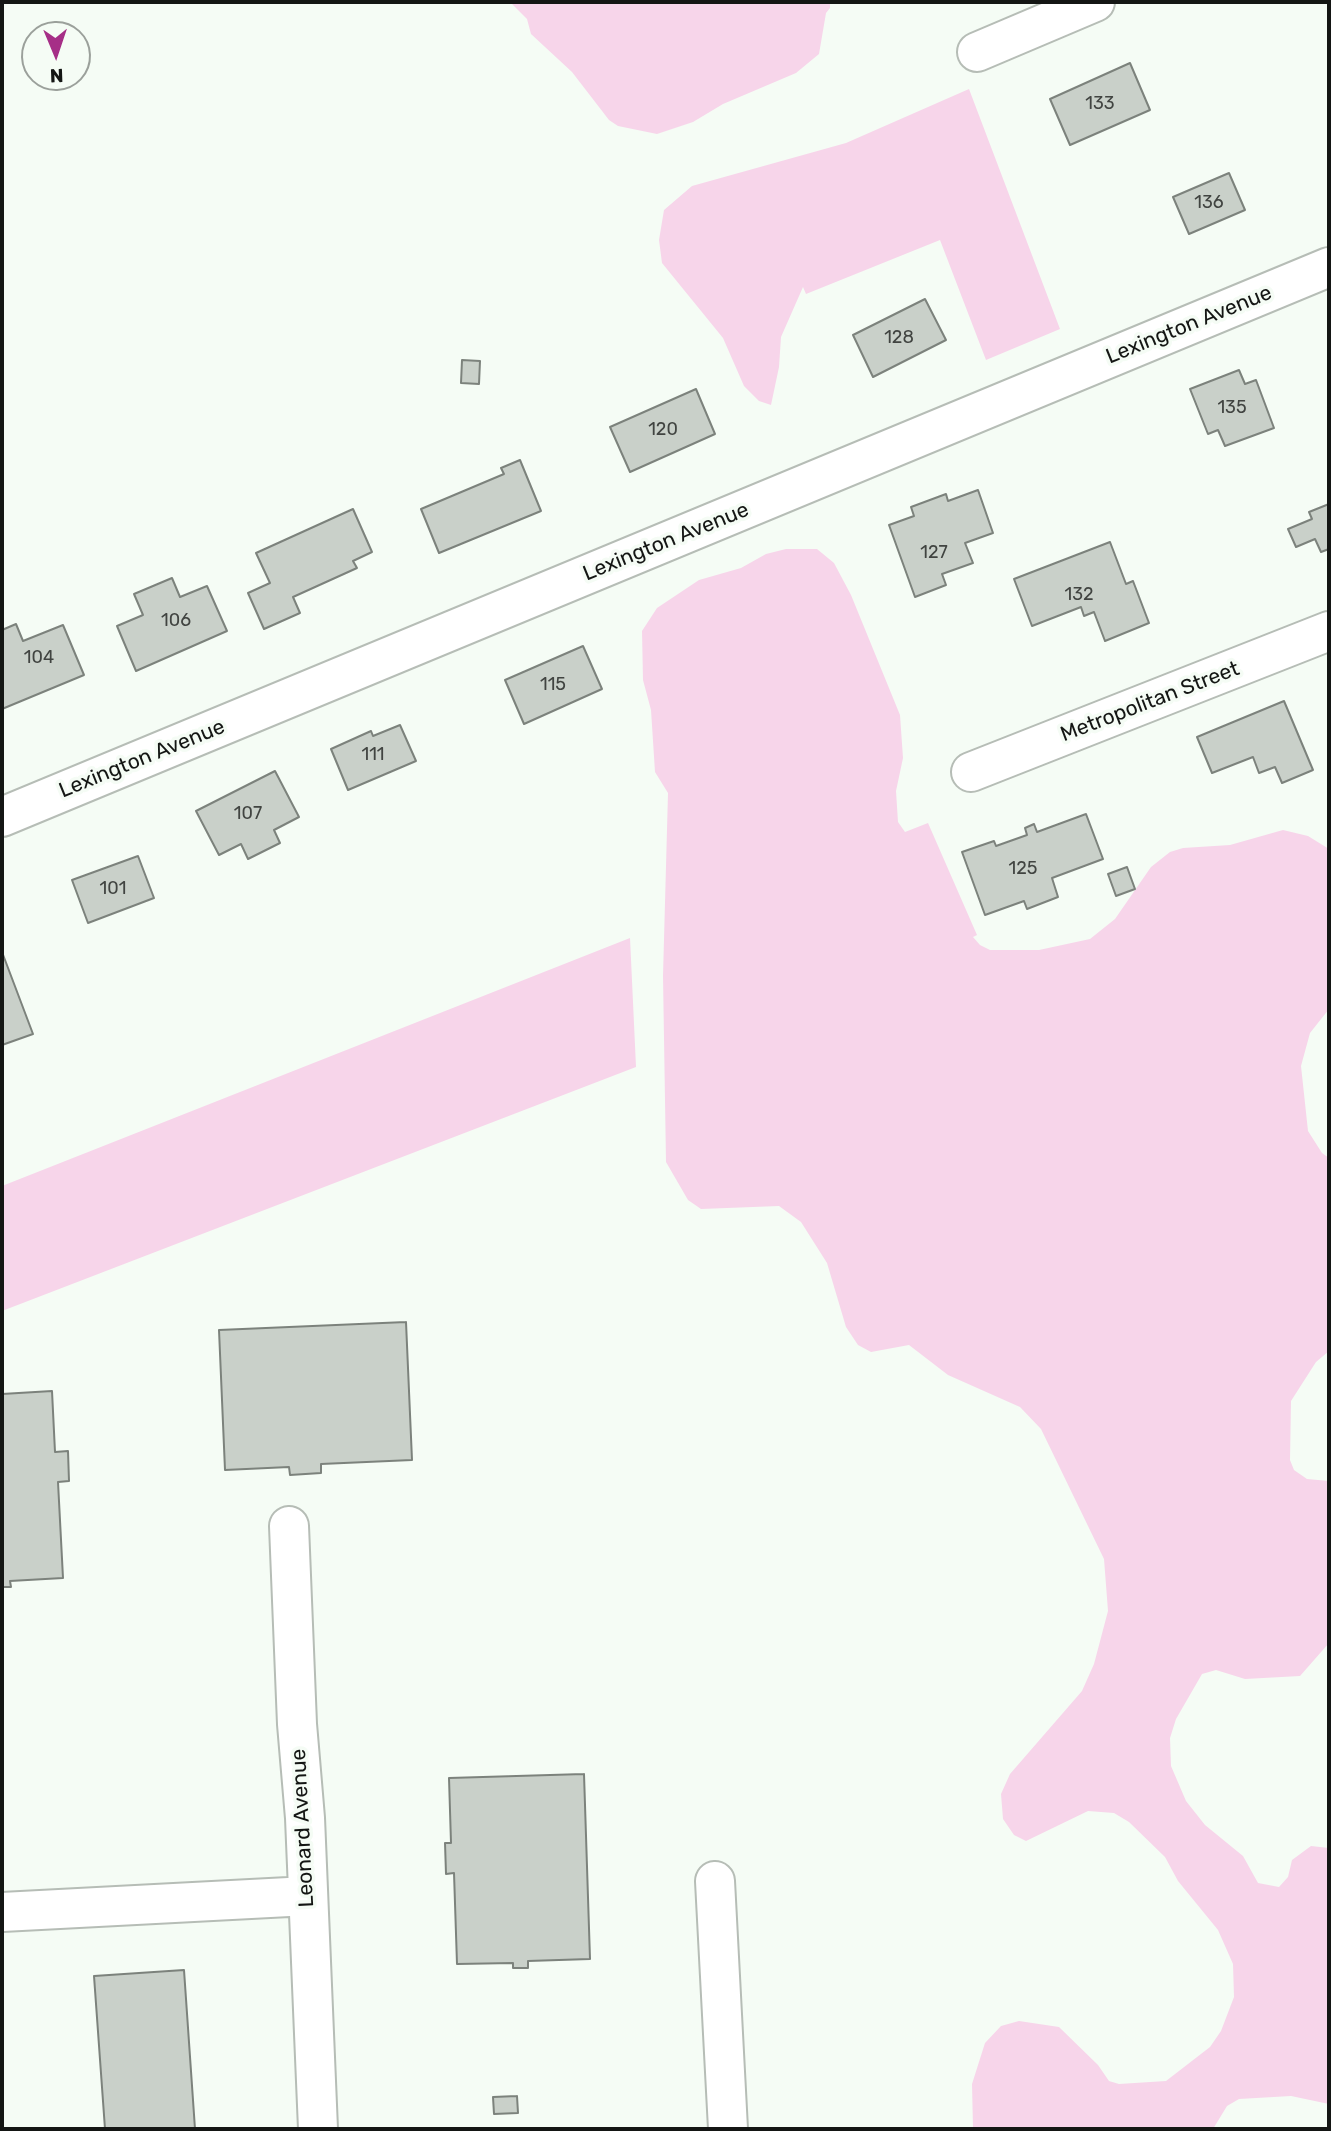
<!DOCTYPE html>
<style>
body{margin:0}
#map{position:relative;width:1331px;height:2131px;overflow:hidden;background:#f5fcf5;font-family:Rubik,sans-serif}
canvas{display:block}
.frame{position:absolute;inset:0;border:4px solid #141614;pointer-events:none}
.north{position:absolute;left:21px;top:21px;width:70px;height:70px;box-sizing:border-box;background:#f5fcf5;border:2px solid #9ba09b;border-radius:50%;rotate:178deg;font-size:19px;font-weight:700;line-height:28px;text-align:center;color:#141614}
.north::after{content:'';display:block;margin:auto;width:24px;height:32px;background:#a62f87;clip-path:polygon(50% 0,100% 100%,50% 72%,0 100%)}
</style>
<div id="map">
<canvas width="1331" height="2131"></canvas>
<div class="frame"></div>
<div class="north">N</div>
</div>
<script>
const context = document.querySelector('canvas').getContext('2d');
context.lineJoin = 'round';
function fill(path, color) { context.fillStyle = color; context.fill(path, 'evenodd'); }
const shape = rows => new Path2D(rows.map(r => 'M' + r).join(''));
function stroke(path, color, width, dash) { context.strokeStyle = color; context.lineWidth = width; context.lineCap = dash ? 'butt' : 'round'; context.setLineDash(dash || []); context.stroke(path); }
function label(font, color, halo, rows, align = 'center') {
  context.font = font + ' Rubik,sans-serif'; context.lineWidth = 7; context.setLineDash([]); context.textBaseline = 'middle'; context.strokeStyle = halo; context.fillStyle = color; for (const [text, x, y, turn = 0] of rows) {
    context.save(); context.translate(x, y); context.rotate((+turn || 0) * Math.PI / 180); context.textAlign = isNaN(turn) ? turn : align; if (halo) context.strokeText(text, 0, 0); context.fillText(text, 0, 0); context.restore();
  }
}
fill(shape([
 [510,2,830,2,830,8,826,13,819,54,796,73,723,104,693,122,657,134,618,126,609,120,572,72,531,34,527,19],
 [969,89,1060,329,986,360,940,240,806,294,803,287,781,337,779,367,771,405,759,401,744,386,723,338,662,263,659,240,664,210,692,186,846,143],
 [786,549,817,549,834,563,851,595,900,715,903,758,896,791,898,822,905,832,928,823,977,935,973,937,980,945,990,950,1039,950,1090,939,1115,919,1151,867,1170,852,1183,848,1230,845,1283,830,1308,836,1329,849,1329,1009,1310,1033,1301,1066,1308,1131,1322,1153,1329,1158,1329,1351,1316,1362,1291,1401,1290,1460,1294,1470,1307,1479,1329,1481,1329,1643,1300,1676,1245,1679,1216,1670,1202,1674,1176,1719,1170,1738,1171,1766,1186,1801,1205,1825,1243,1856,1258,1883,1279,1887,1288,1877,1292,1860,1311,1846,1329,1848,1329,2104,1291,2096,1239,2099,1227,2106,1213,2129,973,2128,972,2084,985,2043,1001,2026,1019,2021,1059,2027,1098,2065,1109,2081,1119,2084,1166,2081,1210,2047,1221,2031,1234,1997,1233,1964,1218,1930,1178,1881,1165,1857,1129,1822,1114,1813,1088,1811,1026,1841,1014,1835,1003,1819,1001,1794,1010,1774,1082,1691,1094,1664,1108,1611,1104,1559,1041,1429,1020,1407,948,1375,909,1345,871,1352,858,1345,846,1327,827,1263,801,1222,779,1206,701,1209,688,1200,666,1162,663,976,668,793,655,772,651,710,643,680,642,631,657,608,699,580,741,568,766,554],
 [630,938,636,1067,2,1311,2,1186]
]), '#f7d5ea');
const building = shape([
 [1130,63,1150,110,1070,145,1050,99,1130,63],
 [1229,173,1245,210,1189,234,1173,197,1229,173],
 [925,299,946,340,873,377,853,335,925,299],
 [462,360,480,361,479,384,461,383,462,360],
 [1239,370,1245,384,1256,380,1274,428,1225,446,1218,430,1208,434,1190,389,1239,370],
 [696,389,715,434,630,472,610,427,696,389],
 [520,460,541,511,439,553,421,509,504,474,501,468,520,460],
 [978,490,993,533,965,543,973,563,942,574,946,585,915,597,889,525,914,516,911,507,946,494,948,501,978,490],
 [1329,504,1329,549,1321,552,1315,539,1296,547,1288,529,1312,519,1309,512,1329,504],
 [353,509,372,552,353,561,357,568,293,597,300,613,264,629,248,593,270,583,256,553,353,509],
 [1110,542,1126,584,1133,581,1149,623,1105,641,1094,612,1084,616,1081,607,1032,626,1014,579,1110,542],
 [172,578,180,597,207,586,227,631,136,671,117,626,143,615,134,594,172,578],
 [16,624,23,641,63,625,84,675,2,709,2,630,16,624],
 [583,646,602,689,524,724,505,680,583,646],
 [1284,701,1313,770,1282,783,1275,767,1259,773,1253,757,1212,773,1197,737,1284,701],
 [400,725,416,761,348,790,331,749,371,731,373,736,400,725],
 [275,771,299,817,274,830,280,843,248,859,241,844,219,855,196,811,275,771],
 [1086,814,1103,859,1052,878,1058,897,1027,909,1024,901,985,915,962,852,994,841,996,846,1027,835,1025,828,1034,824,1037,832,1086,814],
 [138,856,154,898,88,923,72,880,138,856],
 [1127,867,1135,889,1116,896,1108,874,1127,867],
 [2,952,33,1034,2,1045,2,952],
 [406,1322,412,1460,321,1464,321,1473,290,1475,289,1467,225,1470,219,1330,406,1322],
 [52,1391,55,1452,68,1451,69,1481,58,1482,63,1578,10,1581,11,1587,2,1587,2,1394,52,1391],
 [584,1774,590,1959,528,1961,528,1968,513,1968,513,1963,457,1964,454,1873,446,1874,445,1843,451,1843,449,1778,584,1774],
 [184,1970,195,2129,105,2129,94,1976,184,1970],
 [517,2096,518,2113,494,2114,493,2097,517,2096]
]);
fill(building, '#c9d0c9');
stroke(building, '#7c827c', 2);
const minor = shape([
 [977,52,1095,2],
 [971,772,1329,631],
 [2,817,1329,267],
 [289,1526,297,1724,305,1818,318,2129],
 [715,1881,728,2129],
 [2,1912,308,1896]
]);
stroke(minor, '#b6bdb6', 42);
stroke(minor, '#fff', 38);
label('18px', '#414441', null, [
 ["133",1100,104],
 ["136",1209,203],
 ["128",899,338],
 ["135",1232,408],
 ["120",663,430],
 ["127",934,553],
 ["132",1079,595],
 ["106",176,621],
 ["104",39,658],
 ["115",553,685],
 ["111",373,755],
 ["107",248,814],
 ["125",1023,869],
 ["101",113,889]
]);
label('21px', '#141614', '#f5fcf5', [
 ["Lexington Avenue",1189,325,-22],
 ["Lexington Avenue",666,542,-22],
 ["Metropolitan Street",1150,702,-21],
 ["Lexington Avenue",142,759,-22],
 ["Leonard Avenue",303,1828,-93]
]);
</script>
